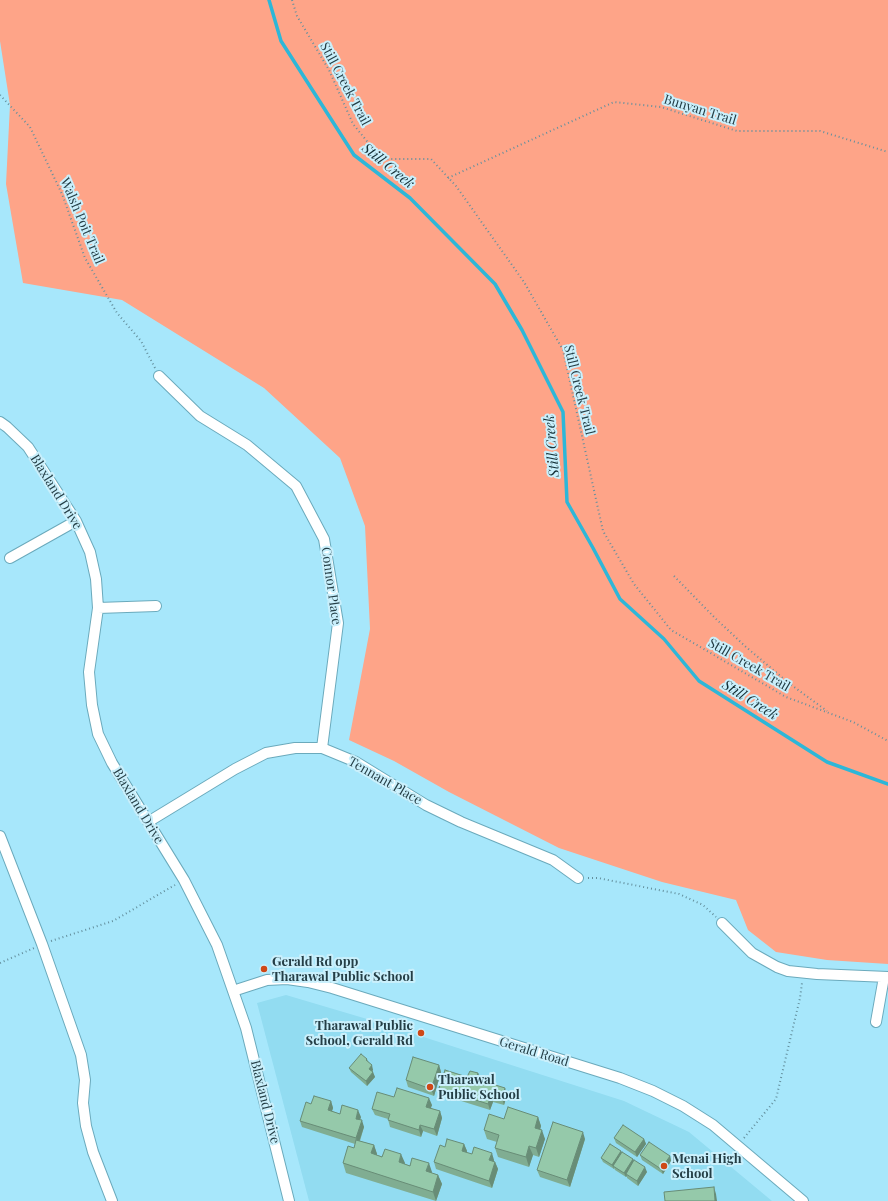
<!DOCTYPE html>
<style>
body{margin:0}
canvas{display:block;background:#a7e7fb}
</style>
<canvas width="888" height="1201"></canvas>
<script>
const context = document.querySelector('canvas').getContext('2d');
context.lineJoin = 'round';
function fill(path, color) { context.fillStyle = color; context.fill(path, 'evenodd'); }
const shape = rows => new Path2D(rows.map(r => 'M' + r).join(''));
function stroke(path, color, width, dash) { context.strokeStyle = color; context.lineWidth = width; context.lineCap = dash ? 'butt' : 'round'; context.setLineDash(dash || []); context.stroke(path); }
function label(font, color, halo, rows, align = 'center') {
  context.font = font + ' "Playfair Display",serif'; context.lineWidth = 4; context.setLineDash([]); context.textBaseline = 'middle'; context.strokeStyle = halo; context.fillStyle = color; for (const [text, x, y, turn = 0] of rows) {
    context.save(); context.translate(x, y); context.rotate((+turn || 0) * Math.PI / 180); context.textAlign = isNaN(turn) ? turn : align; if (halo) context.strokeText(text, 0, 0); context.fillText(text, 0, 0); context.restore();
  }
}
fill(shape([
 [286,995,367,1019,624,1101,689,1132,772,1201,309,1201,257,1003]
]), '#92dcf1');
fill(shape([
 [0,0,888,0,888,964,827,960,776,952,748,930,736,900,662,882,559,848,449,792,394,761,349,740,370,629,365,526,340,458,264,388,122,300,23,283,6,184,10,105,0,41]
]), '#fea488');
stroke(shape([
 [269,0,281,41,354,155,410,198,495,284,522,330,563,412,567,502,593,548,620,599,664,639,699,681,827,762,888,784]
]), '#2db7d8', 3.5);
const street = shape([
 [159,376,200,416,247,445,296,486,324,539,338,623,322,748],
 [0,422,7,427,28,447,76,521,90,552,96,579,98,608,89,672,92,705,98,734,112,763,184,880,217,945,246,1028,289,1201],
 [10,558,76,521],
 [98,608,156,606],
 [148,822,235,769,266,753,295,748,322,748,356,762,426,805,461,822,553,860,578,878],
 [0,836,42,944,81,1055,85,1080,83,1103,86,1126,93,1152,112,1201],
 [722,923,752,953,777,967,788,971,817,974,888,977],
 [233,991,267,980,287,979,308,982,332,988,620,1078,653,1091,683,1106,713,1125,803,1201],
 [876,1022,884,977]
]);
stroke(street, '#6baabc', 12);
stroke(shape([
 [292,0,297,16,329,70,353,124,375,151,388,159,431,159,456,186,524,282,563,350,603,531,634,584,671,630,786,697,853,722,888,741],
 [0,95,30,127,62,194,85,258,117,313,141,341,155,368],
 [448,178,614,102,661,107,737,131,820,131,888,152],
 [674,576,715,618,746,647,790,684,827,711],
 [588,878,598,878,679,894,703,905,716,917],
 [51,941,113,921,175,885],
 [0,963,34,948],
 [744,1138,776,1099,800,998,802,983]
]), '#64909e', 2, [1, 3]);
stroke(street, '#fff', 10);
fill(shape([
 [367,1059,369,1063,373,1070,372,1071,375,1077,367,1086,351,1072,349,1068],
 [439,1065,441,1072,434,1096,408,1087,406,1080],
 [478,1073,481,1081,507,1095,504,1105,493,1102,490,1110,442,1095,439,1088],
 [394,1097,432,1105,430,1108,440,1111,442,1118,437,1136,423,1131,421,1137,390,1127,388,1119,375,1115,372,1109],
 [331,1101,333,1108,332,1111,340,1114,361,1117,360,1120,364,1127,360,1141,374,1145,377,1154,377,1155,405,1163,404,1164,432,1172,432,1173,438,1175,442,1184,436,1201,346,1173,343,1163,354,1148,355,1144,302,1127,300,1121,311,1104],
 [538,1117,541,1126,540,1130,545,1139,539,1157,533,1155,529,1167,498,1157,495,1148,497,1142,487,1139,484,1130,504,1119],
 [614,1138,644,1139,646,1144,637,1157,616,1143],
 [585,1139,570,1187,540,1177,537,1170],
 [464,1144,467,1151,467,1153,494,1160,494,1162,495,1162,498,1169,492,1188,436,1169,434,1162,445,1147],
 [621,1151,622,1153,633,1159,634,1161,647,1172,638,1186,627,1178,627,1176,626,1177,615,1170,614,1168,614,1169,603,1162,601,1158],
 [640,1155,670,1156,671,1161,663,1174,642,1160]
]), '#80ad92');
fill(shape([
 [372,1065,373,1070,371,1073,369,1069],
 [439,1065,441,1072,434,1096,431,1089],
 [373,1072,375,1077,367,1086,366,1081],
 [478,1073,481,1080,479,1086,476,1079],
 [505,1088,507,1095,504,1105,502,1098],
 [491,1095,493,1102,490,1110,488,1104],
 [429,1098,432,1105,429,1114,426,1107],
 [331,1101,333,1108,330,1117,328,1110],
 [358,1110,361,1117,358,1125,356,1119],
 [440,1111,442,1118,437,1136,434,1129],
 [538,1117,541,1126,538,1137,535,1128],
 [362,1120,364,1127,358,1145,356,1138],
 [420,1125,423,1131,421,1137,419,1130],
 [542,1130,545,1139,539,1157,536,1148],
 [583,1132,585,1139,570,1187,567,1180],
 [644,1139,646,1144,637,1157,635,1152],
 [464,1144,467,1151,465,1158,462,1151],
 [374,1145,377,1154,374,1162,371,1153],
 [529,1146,533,1155,529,1167,526,1157],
 [621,1151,622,1156,613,1166,614,1168,614,1169,612,1165],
 [492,1153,494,1160,492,1167,489,1160],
 [401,1154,405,1163,402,1171,399,1162],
 [670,1156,671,1161,663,1174,661,1169],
 [633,1159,635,1164,626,1174,627,1176,626,1177,624,1173],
 [495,1162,498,1169,492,1188,489,1181],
 [429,1163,432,1172,429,1180,426,1171],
 [645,1167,647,1172,638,1186,637,1181],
 [438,1175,442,1184,436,1201,433,1192],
 [714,1187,716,1194,717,1201,715,1201]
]), '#688d77');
const building = shape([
 [361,1054,367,1059,366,1060,372,1065,369,1069,373,1072,366,1081,349,1068,361,1054],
 [413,1057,439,1065,431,1089,406,1080,413,1057],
 [445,1070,467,1077,470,1071,478,1073,476,1079,505,1088,502,1098,491,1095,488,1104,439,1088,445,1070],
 [397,1088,429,1098,426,1107,440,1111,434,1129,420,1125,419,1130,388,1120,390,1114,372,1109,377,1092,394,1097,397,1088],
 [314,1096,331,1101,328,1110,340,1114,342,1105,358,1110,356,1119,362,1120,356,1138,300,1121,306,1102,311,1104,314,1096],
 [508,1107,538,1117,535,1128,542,1130,536,1148,529,1146,526,1157,495,1148,499,1135,484,1130,489,1114,504,1119,508,1107],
 [553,1122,583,1132,567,1180,537,1170,553,1122],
 [623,1125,644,1139,635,1152,614,1138,623,1125],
 [447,1139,464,1144,462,1151,472,1154,474,1147,492,1153,489,1160,495,1162,489,1181,434,1162,440,1145,445,1147,447,1139],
 [356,1140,374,1145,371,1153,382,1157,385,1149,401,1154,399,1162,410,1166,412,1158,429,1163,426,1171,438,1175,433,1192,343,1163,348,1146,354,1148,356,1140],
 [649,1142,670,1156,661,1169,640,1155,649,1142],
 [610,1144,621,1151,612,1165,601,1158,610,1144],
 [622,1152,633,1159,624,1173,613,1166,622,1152],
 [634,1160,645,1167,637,1181,626,1174,634,1160],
 [714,1187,715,1201,665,1201,664,1192,714,1187]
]);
fill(building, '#95c9aa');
stroke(building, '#688d77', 1);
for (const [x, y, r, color] of [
 [264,969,4,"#cf4816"],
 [421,1033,4,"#cf4816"],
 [430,1087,4,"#cf4816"],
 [664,1166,4,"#cf4816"]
]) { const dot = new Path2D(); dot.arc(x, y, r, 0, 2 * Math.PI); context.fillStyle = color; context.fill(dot); stroke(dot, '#caf0fc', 1.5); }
label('13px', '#243e46', '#caf0fc', [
 ["Still Creek Trail",345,84,62],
 ["Bunyan Trail",700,110,17],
 ["Walsh Poit Trail",82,221,67],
 ["Still Creek Trail",579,390,76],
 ["Blaxland Drive",56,492,58],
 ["Connor Place",331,586,82],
 ["Still Creek Trail",749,665,30],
 ["Tennant Place",385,781,30],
 ["Blaxland Drive",138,806,59],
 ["Gerald Road",534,1052,17],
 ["Blaxland Drive",265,1102,76]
]);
label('bold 13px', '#243e46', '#caf0fc', [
 ["Gerald Rd opp",272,962],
 ["Tharawal Public School",272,977],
 ["Tharawal Public",413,1026,"right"],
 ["School, Gerald Rd",413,1041,"right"],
 ["Tharawal",438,1080],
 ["Public School",438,1095],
 ["Menai High",672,1159],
 ["School",672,1174]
], 'left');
label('italic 14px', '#143037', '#caf0fc', [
 ["Still Creek",388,166,39],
 ["Still Creek",552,446,-95],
 ["Still Creek",750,700,32]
]);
</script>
